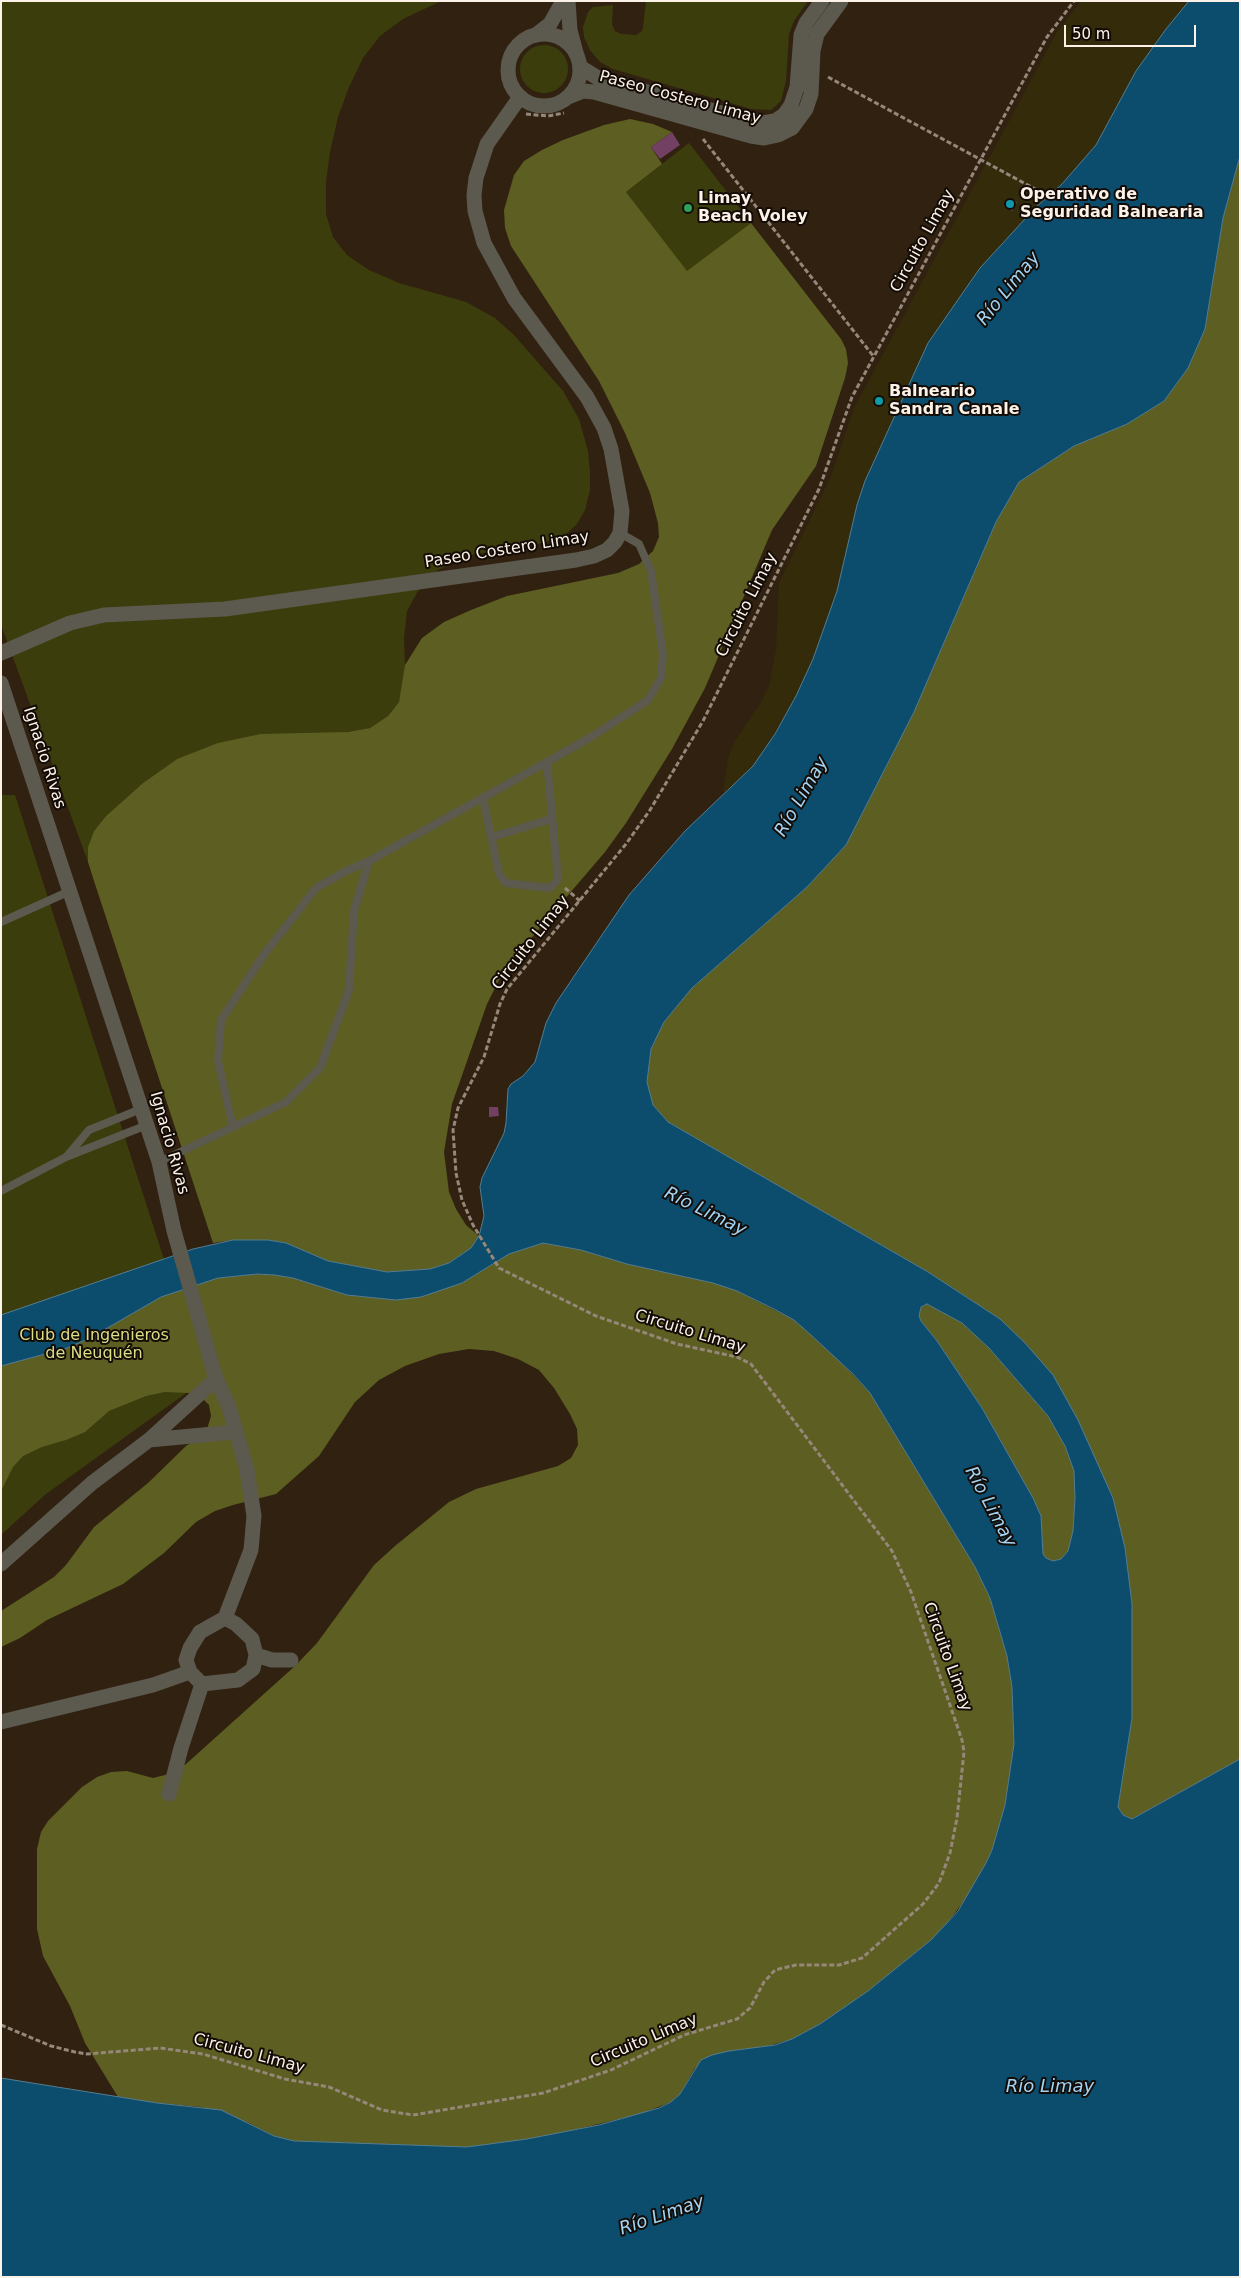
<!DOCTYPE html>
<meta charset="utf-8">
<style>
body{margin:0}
#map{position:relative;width:1241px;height:2278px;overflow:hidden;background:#312110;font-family:"DejaVu Sans",sans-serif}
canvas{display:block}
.frame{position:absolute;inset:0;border:2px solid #fdf2e8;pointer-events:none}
.scale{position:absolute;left:1064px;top:25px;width:132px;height:22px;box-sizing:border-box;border:2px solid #fdf2e8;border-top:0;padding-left:6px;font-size:15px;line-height:18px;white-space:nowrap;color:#fdf2e8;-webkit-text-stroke:4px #130c06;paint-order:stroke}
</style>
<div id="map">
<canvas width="1241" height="2278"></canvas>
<div class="frame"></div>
<div class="scale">50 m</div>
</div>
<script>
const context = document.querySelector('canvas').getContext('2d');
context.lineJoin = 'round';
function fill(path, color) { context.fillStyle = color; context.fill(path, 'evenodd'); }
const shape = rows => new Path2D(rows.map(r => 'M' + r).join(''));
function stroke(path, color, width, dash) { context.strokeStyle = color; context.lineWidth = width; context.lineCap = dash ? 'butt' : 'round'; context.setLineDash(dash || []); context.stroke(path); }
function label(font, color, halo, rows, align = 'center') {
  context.font = font + ' "DejaVu Sans",sans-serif'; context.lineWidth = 4; context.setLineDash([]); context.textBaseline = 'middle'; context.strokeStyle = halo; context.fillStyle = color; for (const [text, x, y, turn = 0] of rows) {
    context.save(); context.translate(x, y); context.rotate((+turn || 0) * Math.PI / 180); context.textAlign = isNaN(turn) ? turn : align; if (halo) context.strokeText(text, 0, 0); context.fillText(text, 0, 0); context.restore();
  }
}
fill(shape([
 [1,1,441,1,403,19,380,36,363,58,349,87,338,117,330,152,326,182,326,214,333,237,347,255,369,270,399,283,466,302,495,318,514,335,563,391,579,419,588,451,590,471,590,490,585,510,577,524,564,536,543,543,465,556,438,570,418,591,407,611,404,639,405,665,404,685,399,702,388,716,370,728,177,759,143,783,106,816,94,831,88,847,88,862,1,625],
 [646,1,808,1,794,21,789,34,786,81,781,101,771,110,751,109,613,69,600,62,590,50,584,37,583,27,588,12,593,7,613,5,612,24,615,31,621,34,636,35,642,31,643,27],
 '520 69a24 24 0 1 1 48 0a24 24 0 1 1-48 0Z',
 [689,143,751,223,687,272,626,192],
 [1,795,15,795,203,1381,46,1494,1,1535]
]), '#3c3d0c');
fill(shape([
 [630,119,653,124,672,132,651,147,662,164,626,192,687,271,751,223,841,339,846,349,848,363,845,378,816,466,772,530,705,688,672,749,626,823,605,852,516,956,499,980,487,1004,452,1104,444,1152,449,1192,456,1209,466,1225,479,1236,471,1248,449,1263,430,1269,387,1272,328,1261,286,1243,268,1240,233,1240,213,1243,94,881,88,862,88,847,94,831,106,816,143,783,177,759,218,743,261,734,347,732,370,728,388,716,399,702,405,665,422,638,444,622,471,610,507,596,618,573,639,564,653,551,659,537,658,523,650,493,625,433,599,381,511,246,505,228,504,210,514,175,524,161,542,150,563,140,604,125],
 [1240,156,1240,1759,1132,1819,1123,1815,1118,1807,1132,1718,1132,1604,1125,1548,1000,1319,928,1272,668,1122,653,1105,647,1082,651,1049,664,1022,692,988,807,887,846,845,914,712,996,522,1019,482,1074,446,1127,424,1164,401,1188,368,1205,329,1223,218],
 [543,1243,581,1250,627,1264,713,1283,737,1291,794,1320,838,1359,870,1393,975,1567,990,1598,1007,1656,1012,1687,1014,1744,1005,1805,992,1850,986,1863,970,1893,945,1926,931,1940,868,1991,820,2024,792,2039,761,2048,744,2049,695,2068,680,2094,671,2102,640,2114,557,2134,485,2146,450,2148,294,2141,274,2136,249,2123,201,2107,157,2103,118,2097,85,2043,70,2006,43,1956,37,1929,37,1849,41,1832,48,1821,82,1787,97,1777,111,1772,127,1771,153,1778,169,1774,186,1764,295,1666,317,1643,374,1565,395,1546,449,1502,476,1489,558,1466,571,1458,578,1445,577,1429,570,1414,554,1388,539,1370,518,1359,494,1351,469,1349,439,1354,405,1366,379,1380,355,1402,319,1456,276,1494,233,1505,215,1511,196,1522,164,1553,123,1584,47,1620,20,1638,1,1647,1,1611,54,1577,66,1565,94,1527,148,1483,186,1446,199,1438,207,1429,211,1416,209,1405,201,1397,188,1393,165,1392,146,1396,109,1411,85,1432,66,1440,42,1447,23,1456,13,1467,1,1491,1,1366,67,1348,90,1338,161,1297,218,1278,257,1274,275,1275,293,1278,347,1295,396,1300,462,1283,509,1254],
 [927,1304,962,1323,989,1348,1048,1416,1065,1446,1074,1471,1075,1498,1073,1531,1068,1551,1061,1559,1053,1561,1046,1558,1042,1554,1041,1516,1033,1498,982,1408,937,1341,921,1321,919,1316,921,1307]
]), '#5d5e21');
fill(shape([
 [1081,1,1189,1,1166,29,1136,71,1096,145,1062,184,1035,208,980,268,928,343,865,481,857,505,837,590,813,659,796,696,763,752,753,766,723,793,728,758,734,742,760,704,769,686,776,649,779,583,831,476,854,408,1057,32]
]), '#342b0a');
const water = shape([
 [1189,1,1240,1,1240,156,1223,218,1205,329,1188,368,1164,401,1127,424,1074,446,1019,482,996,522,914,712,846,845,807,887,692,988,664,1022,651,1049,647,1082,653,1105,668,1122,928,1272,1000,1319,1025,1343,1053,1375,1078,1420,1113,1498,1125,1548,1132,1604,1132,1718,1118,1807,1123,1815,1132,1819,1240,1759,1240,2277,1,2277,1,2078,157,2103,221,2110,274,2136,294,2141,467,2147,527,2139,599,2125,659,2108,671,2102,680,2094,701,2060,712,2055,729,2051,775,2045,792,2039,820,2024,868,1991,931,1940,958,1911,986,1863,992,1850,1005,1805,1014,1744,1012,1687,1007,1656,990,1598,975,1567,870,1393,854,1375,811,1335,794,1320,772,1308,737,1291,713,1283,627,1264,581,1250,543,1243,509,1254,462,1283,421,1297,396,1300,347,1295,293,1278,275,1275,257,1274,218,1278,161,1297,90,1338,67,1348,1,1366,1,1315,193,1249,233,1240,268,1240,286,1243,328,1261,387,1272,430,1269,449,1263,471,1248,479,1236,484,1216,480,1187,482,1178,504,1133,506,1123,508,1089,511,1084,523,1076,535,1062,546,1023,556,1003,629,895,685,831,753,766,775,734,796,696,813,659,837,591,857,505,865,481,928,343,980,268,1035,208,1062,184,1096,145,1136,71,1166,29,1189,1],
 [927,1304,962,1323,989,1348,1048,1416,1065,1446,1074,1471,1075,1498,1073,1531,1068,1551,1061,1559,1053,1561,1046,1558,1043,1554,1041,1516,1033,1498,982,1408,937,1341,921,1321,919,1316,921,1307,927,1304]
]);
fill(water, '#0c4c6d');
stroke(water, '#547e92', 1);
fill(shape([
 [672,132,680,145,660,159,651,147],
 [1009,198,1017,202,1012,211,1004,206],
 [489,1107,498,1107,499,1116,489,1117]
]), '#714062');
stroke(shape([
 [828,77,1048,196],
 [526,114,548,116,564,113],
 [703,139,874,357],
 [565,888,580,901],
 [1,2025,51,2046,75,2052,87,2054,160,2048,203,2054,285,2079,329,2087,382,2110,413,2115,543,2093,611,2070,684,2035,737,2019,750,2008,764,1982,775,1970,796,1965,839,1965,862,1958,923,1904,939,1883,950,1853,957,1818,964,1752,962,1740,911,1592,892,1551,751,1364,737,1357,677,1344,596,1316,499,1268,473,1225,462,1200,456,1173,453,1130,458,1108,484,1057,500,1004,507,989,626,844,650,810,703,721,819,489,852,397,1047,37,1074,1]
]), '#958779', 3, [5, 2.5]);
stroke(shape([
 [483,798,499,874,506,883,549,888,557,881,557,869,547,762],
 [492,837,551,819],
 [1,922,70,891],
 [233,1127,218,1061,221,1020,265,953,316,888,346,871,369,861,547,762,596,734,648,700,661,678,663,655,651,571,639,544,620,533],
 [67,1156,89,1130,141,1109],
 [159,1162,286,1102,320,1068,349,990,354,911,369,861],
 [1,1191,66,1157,147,1125]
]), '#5c594e', 8);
stroke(shape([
 [568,1,570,30,576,53],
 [536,35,550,24,563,1],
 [1,653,70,623,104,615,225,609,576,560,594,556,607,550,615,542,620,533,622,511,611,449,604,428,587,397,514,298,484,243,475,211,474,195,476,178,487,144,520,97],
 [1,683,159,1162,174,1231,216,1379,229,1407,247,1470,254,1516,251,1550,225,1618],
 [149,1440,235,1432],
 [1,1564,92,1483,149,1440,216,1379],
 [225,1618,236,1624,252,1639,256,1655,253,1669,238,1680,202,1684,190,1672,186,1660,190,1648,200,1632,225,1618],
 [256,1655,272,1660,291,1660],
 [1,1722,153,1685,190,1672],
 [169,1794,181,1748,202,1684]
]), '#5c594e', 15);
stroke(shape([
 '508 70a36 36 0 1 1 72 0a36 36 0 1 1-72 0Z',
 [580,67,598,78,749,121,762,123,775,121,784,115,791,105,797,87,801,35,806,23,822,1],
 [568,97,583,91,594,92,751,136,764,138,778,135,792,128,806,109,811,94,813,51,817,34,841,1]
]), '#5c594e', 15);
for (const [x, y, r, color] of [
 [1010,204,5,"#0f9aa8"],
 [688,208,5,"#2e9e5b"],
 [879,401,5,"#0f9aa8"]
]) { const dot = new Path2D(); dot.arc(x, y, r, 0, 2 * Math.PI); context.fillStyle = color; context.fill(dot); stroke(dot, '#130c06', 2); }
label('16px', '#fdf2e8', '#130c06', [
 ["Paseo Costero Limay",680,98,15],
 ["Circuito Limay",923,241,-61],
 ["Paseo Costero Limay",507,550,-9],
 ["Circuito Limay",747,605,-63],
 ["Ignacio Rivas",44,758,72],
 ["Circuito Limay",531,943,-52],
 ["Ignacio Rivas",169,1143,74],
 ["Circuito Limay",690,1332,17],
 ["Circuito Limay",947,1657,70],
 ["Circuito Limay",644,2041,-23],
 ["Circuito Limay",249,2054,15]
]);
label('bold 16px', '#fdf2e8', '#130c06', [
 ["Operativo de",1020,195],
 ["Seguridad Balnearia",1020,213],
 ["Limay",698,199],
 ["Beach Voley",698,217],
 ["Balneario",889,392],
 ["Sandra Canale",889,410]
], 'left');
label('16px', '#dbde85', '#130c06', [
 ["Club de Ingenieros",94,1336],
 ["de Neuquén",94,1354]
]);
label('italic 18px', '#a3d3f3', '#130c06', [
 ["Río Limay",1009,289,-51],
 ["Río Limay",802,797,-60],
 ["Río Limay",705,1212,26],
 ["Río Limay",990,1507,62],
 ["Río Limay",1050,2087],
 ["Río Limay",662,2216,-19]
]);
</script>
